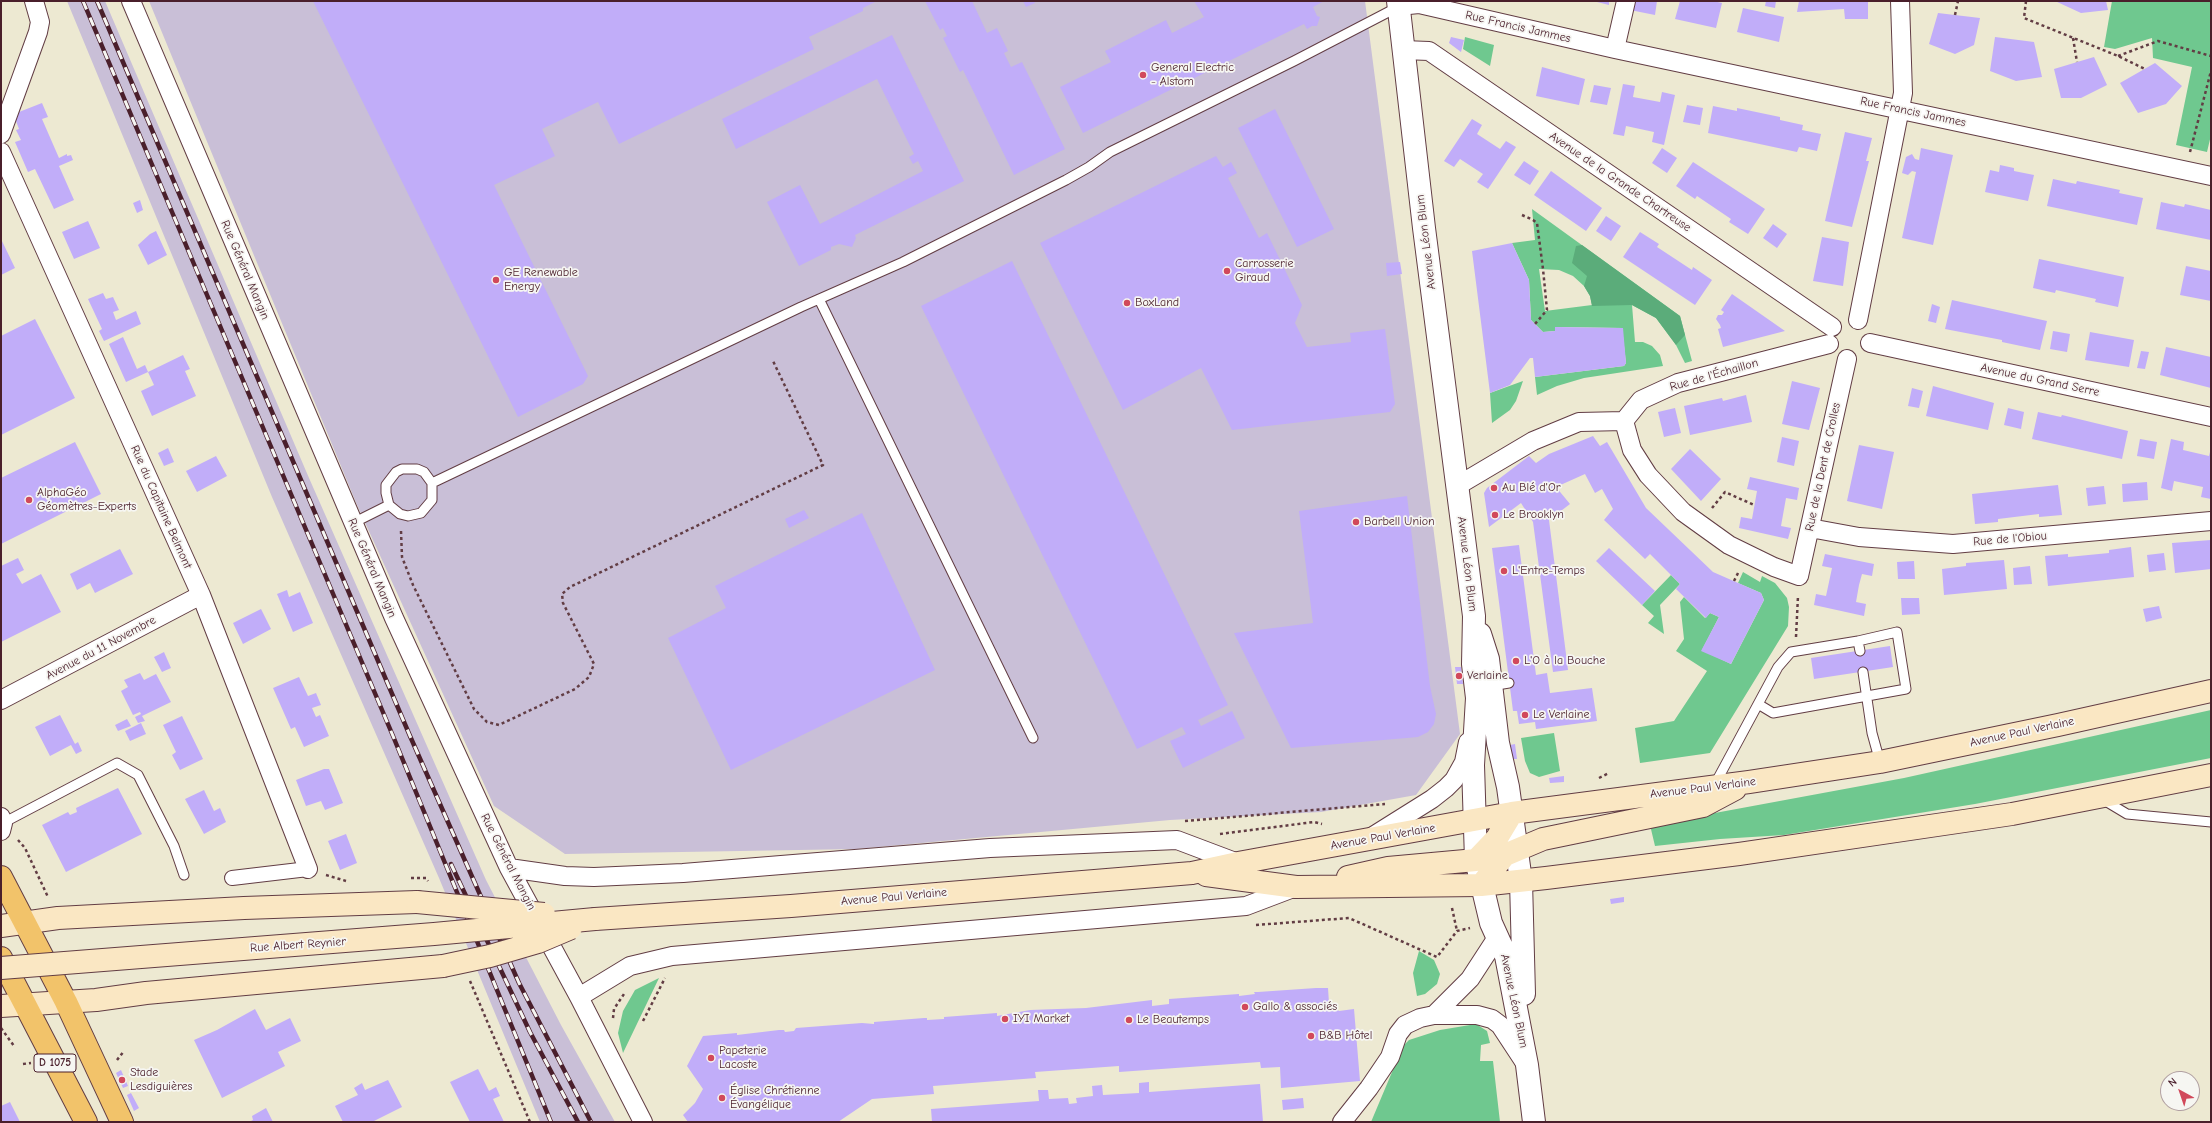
<!DOCTYPE html>
<meta charset="utf-8">
<style>
body{margin:0}
#map{position:relative;width:2212px;height:1123px;overflow:hidden;background:#ede9d2;font-family:"Comic Neue",sans-serif}
canvas{display:block}
.frame{position:absolute;inset:0;border:2px solid #4a1f2b;pointer-events:none}
.north{position:absolute;left:2160px;top:1071px;width:40px;height:40px;box-sizing:border-box;background:#f6f6f2;border:1px solid #b1a0a2;border-radius:50%;rotate:320deg;font-size:11px;font-weight:700;line-height:16px;text-align:center;color:#4a1f2b}
.north::after{content:'';display:block;margin:auto;width:14px;height:18px;background:#d1495b;clip-path:polygon(50% 0,100% 100%,50% 72%,0 100%)}
</style>
<div id="map">
<canvas width="2212" height="1123"></canvas>
<div class="frame"></div>
<div class="north">N</div>
</div>
<script>
const context = document.querySelector('canvas').getContext('2d');
context.lineJoin = 'round';
function fill(path, color) { context.fillStyle = color; context.fill(path, 'evenodd'); }
const shape = rows => new Path2D(rows.map(r => 'M' + r).join(''));
function stroke(path, color, width, dash) { context.strokeStyle = color; context.lineWidth = width; context.lineCap = dash ? 'butt' : 'round'; context.setLineDash(dash || []); context.stroke(path); }
function label(font, color, halo, rows, align = 'center') {
  context.font = font + ' "Comic Neue",sans-serif'; context.lineWidth = 3.5; context.setLineDash([]); context.textBaseline = 'middle'; context.strokeStyle = halo; context.fillStyle = color; for (const [text, x, y, turn = 0] of rows) {
    context.save(); context.translate(x, y); context.rotate((+turn || 0) * Math.PI / 180); context.textAlign = isNaN(turn) ? turn : align; if (halo) context.strokeText(text, 0, 0); context.fillText(text, 0, 0); context.restore();
  }
}
fill(shape([
 [67,1,105,1,309,478,486,880,561,1025,615,1122,540,1122,439,878,272,497],
 [149,1,1365,1,1460,734,1416,795,1321,812,1170,820,857,849,565,854,494,806,357,505]
]), '#c9bfd7');
fill(shape([
 [2112,1,2211,1,2211,135,2207,152,2176,145,2192,67,2153,58,2152,38,2115,49,2104,47],
 [1465,37,1494,45,1490,66,1463,49],
 [1532,209,1680,316,1692,361,1685,363,1676,345,1656,318,1632,305,1635,342,1643,342,1652,346,1660,355,1663,366,1584,378,1557,386,1537,395,1535,377,1624,366,1626,363,1622,328,1556,327,1555,331,1543,332,1531,320,1529,280,1512,243,1535,240],
 [1539,269,1559,270,1573,276,1584,286,1590,296,1592,305,1545,311],
 [1523,381,1516,401,1510,410,1492,423,1490,393],
 [1743,572,1760,582,1762,576,1775,583,1787,598,1789,607,1788,626,1710,753,1640,763,1635,728,1674,721,1707,671,1676,651,1684,639,1680,602,1684,597,1705,618,1710,613,1719,617,1702,650,1731,664,1764,600,1761,593,1738,583],
 [1671,575,1680,584,1660,605,1664,634,1648,623,1654,616,1642,605],
 [2211,710,2211,758,1975,804,1784,835,1720,839,1655,846,1650,825,1904,778],
 [1554,733,1560,771,1539,777,1530,773,1525,761,1521,738],
 [1419,951,1434,960,1440,974,1437,984,1425,994,1417,996,1413,973],
 [659,978,623,1053,618,1033,623,1011,635,990],
 [1476,1024,1487,1031,1490,1043,1481,1045,1480,1061,1493,1061,1500,1122,1371,1122,1403,1046,1409,1040,1440,1030]
]), '#6fc88f');
fill(shape([
 [1582,245,1680,316,1685,335,1676,345,1656,318,1632,305,1592,306,1590,296,1584,286,1587,276,1572,263,1576,246]
]), '#5bac7a');
fill(shape([
 [313,1,877,1,863,8,863,11,809,37,814,49,619,144,598,102,542,129,555,156,494,185,588,376,583,384,518,417],
 [925,1,972,1,987,33,997,28,1008,51,1004,53,1011,67,1022,62,1065,149,1014,175,963,70,960,72,943,38,947,36,943,28,940,30],
 [1023,1,1034,1,1035,3,1026,7],
 [1194,1,1324,1,1313,7,1317,16,1320,17,1317,26,1312,26,1307,29,1304,24,1083,133,1060,87,1111,62,1105,51,1166,20,1172,33,1204,17],
 [1593,1,1609,1,1609,5],
 [1632,1,1657,1,1655,15,1630,10],
 [1680,1,1713,1,1722,3,1716,28,1675,19],
 [1766,1,1776,1,1775,8,1765,6],
 [1799,1,1868,1,1868,19,1845,19,1844,9,1797,12],
 [2055,1,2106,1,2108,10,2081,13],
 [1743,8,1784,17,1779,42,1737,32],
 [1938,13,1980,18,1974,45,1955,54,1929,44],
 [892,35,964,181,855,235,856,238,852,247,839,244,831,247,831,250,799,266,767,202,800,185,820,224,923,171,918,161,913,164,909,157,914,154,877,79,736,149,722,119],
 [1451,37,1464,40,1461,52,1449,43],
 [1995,37,2034,42,2042,77,2016,81,1990,71],
 [2094,57,2107,85,2081,98,2061,98,2054,69],
 [2155,63,2182,86,2166,104,2138,113,2120,83],
 [1542,67,1585,79,1579,105,1536,96],
 [1623,84,1635,86,1633,97,1660,102,1662,92,1675,95,1664,145,1652,142,1654,132,1626,126,1624,136,1613,134],
 [1594,85,1611,88,1607,105,1590,102],
 [42,103,48,117,42,119,59,158,67,154,67,156,71,155,73,160,59,166,74,200,54,209,35,169,28,172,15,142,21,140,16,130,19,129,16,121,19,112],
 [1687,105,1703,108,1700,125,1683,122],
 [1713,106,1737,111,1737,108,1780,117,1780,120,1803,125,1802,130,1821,134,1817,151,1799,147,1797,152,1708,133],
 [1275,109,1334,229,1297,247,1238,128],
 [1472,119,1482,125,1477,134,1500,149,1506,141,1516,147,1488,189,1477,182,1483,174,1460,159,1454,167,1444,161],
 [1845,132,1872,138,1866,161,1869,161,1852,227,1825,221],
 [1662,148,1677,158,1667,173,1652,163],
 [1921,148,1953,155,1933,245,1902,238,1916,172,1912,171,1908,175,1902,173,1906,157,1912,154,1915,159,1919,160],
 [1216,156,1223,167,1231,162,1237,173,1228,178,1259,238,1267,233,1302,305,1295,323,1307,347,1351,342,1350,333,1385,329,1395,404,1390,412,1232,430,1201,368,1123,410,1040,243],
 [1524,161,1539,171,1530,185,1514,175],
 [1693,162,1765,209,1748,234,1729,222,1731,219,1697,196,1695,199,1676,186],
 [2000,165,2014,168,2014,171,2034,175,2028,201,1985,192,1990,170,1999,172],
 [1551,171,1602,208,1586,231,1534,195],
 [2053,179,2076,184,2077,181,2120,190,2119,193,2143,198,2137,225,2047,206],
 [140,200,143,210,137,213,133,203],
 [2161,202,2184,207,2185,204,2211,210,2211,240,2156,229],
 [1606,216,1621,226,1611,241,1596,231],
 [88,221,100,248,74,259,62,232],
 [1773,224,1787,234,1777,248,1763,238],
 [156,231,167,255,148,265,138,245,150,234],
 [1640,232,1659,244,1657,247,1692,270,1693,267,1712,280,1695,305,1623,257],
 [1822,237,1849,242,1843,286,1813,281],
 [1,239,15,268,1,275],
 [1512,243,1529,280,1531,320,1543,332,1555,331,1555,327,1623,328,1626,363,1624,366,1535,377,1533,358,1530,358,1510,385,1490,393,1472,251],
 [2039,259,2124,277,2118,307,2095,302,2096,299,2056,290,2055,293,2033,288],
 [1012,261,1228,705,1198,720,1201,726,1232,711,1245,738,1183,768,1170,741,1186,734,1182,727,1137,749,921,306],
 [1400,262,1402,274,1387,276,1386,263],
 [2186,266,2211,271,2211,301,2180,295],
 [103,293,106,299,113,297,119,310,113,312,116,320,136,311,141,324,104,341,99,331,102,329,88,299],
 [1732,294,1785,331,1723,347,1718,329,1721,328,1720,325,1716,319,1718,315,1722,315,1724,312,1721,310],
 [1952,300,2047,321,2040,350,2002,342,2002,340,1945,329],
 [1932,304,1940,307,1936,323,1928,321],
 [35,319,75,398,1,435,1,336],
 [2053,331,2070,334,2067,352,2050,349],
 [2090,332,2134,340,2129,367,2085,360],
 [123,337,137,369,145,365,148,372,126,382,109,344],
 [2166,347,2211,357,2211,388,2160,375],
 [2141,351,2149,352,2145,369,2137,368],
 [183,355,190,369,185,371,196,396,152,416,141,391,154,385,148,372],
 [1792,381,1820,388,1809,430,1782,424],
 [1933,386,1994,403,1988,430,1926,416],
 [1912,388,1923,391,1919,408,1908,406],
 [1746,395,1752,422,1690,435,1684,406,1722,398,1723,401],
 [1675,408,1681,433,1664,437,1658,412],
 [2008,408,2024,412,2021,429,2004,425],
 [2038,412,2061,417,2062,415,2128,431,2122,459,2032,439],
 [1593,436,1600,446,1607,442,1646,508,1713,572,1761,593,1764,600,1731,664,1701,651,1719,617,1710,613,1706,618,1676,589,1680,584,1650,554,1645,559,1604,520,1613,509,1602,489,1595,493,1585,474,1556,487,1570,504,1549,520,1568,670,1553,672,1533,522,1521,503,1489,527,1484,493,1487,488,1529,456,1536,463,1549,454],
 [1782,437,1799,441,1794,466,1777,462],
 [2140,439,2157,442,2154,459,2137,456],
 [2171,439,2184,442,2183,450,2209,456,2211,448,2211,499,2201,497,2203,487,2174,481,2172,491,2161,488],
 [75,442,101,494,1,544,1,478],
 [1859,445,1894,452,1882,509,1847,501],
 [168,448,174,462,164,466,158,453],
 [1690,449,1721,479,1701,501,1671,469],
 [216,456,227,476,197,492,186,471],
 [1750,477,1799,488,1797,500,1786,498,1781,526,1791,528,1788,539,1739,528,1741,517,1752,519,1757,491,1747,489],
 [2147,482,2148,500,2123,502,2122,484],
 [2058,485,2062,515,2039,517,2039,514,1998,519,1998,522,1975,524,1972,494],
 [2104,486,2106,504,2088,506,2086,488],
 [1407,496,1430,686,1436,714,1434,724,1428,732,1418,737,1291,748,1234,633,1313,623,1299,511],
 [804,510,809,518,789,528,785,519],
 [862,513,935,670,731,770,668,638,726,608,715,586],
 [2211,540,2211,569,2175,573,2172,543],
 [1519,545,1536,675,1547,673,1550,693,1592,688,1597,721,1536,729,1535,722,1519,724,1517,711,1513,711,1492,548],
 [2131,547,2134,577,2048,586,2045,556,2068,554,2068,557,2109,553,2109,550],
 [1609,548,1655,591,1642,605,1596,561],
 [120,549,133,574,95,593,90,583,77,590,70,574],
 [2164,553,2166,570,2149,572,2147,555],
 [1825,554,1874,564,1872,576,1862,574,1859,585,1856,602,1866,604,1864,616,1814,605,1816,594,1826,596,1832,568,1822,566],
 [18,558,24,570,16,574,22,584,41,574,61,612,1,642,1,566],
 [2004,560,2007,589,1944,595,1942,569,1966,566,1966,563],
 [1914,561,1915,579,1898,579,1897,562],
 [2030,566,2032,584,2014,585,2013,568],
 [287,590,289,597,300,592,313,623,293,632,277,594],
 [1901,598,1919,598,1920,614,1902,615],
 [2159,606,2162,618,2146,622,2143,609],
 [261,609,271,629,243,644,233,623],
 [1890,646,1893,667,1814,679,1811,658],
 [164,652,171,668,162,672,154,657],
 [1455,667,1461,667,1463,684,1457,684],
 [140,673,144,680,156,674,171,702,142,716,145,721,138,723,135,717,141,714,140,712,133,715,121,691,128,687,124,680],
 [299,677,308,696,316,693,321,705,312,708,316,717,320,715,329,736,304,747,295,727,291,729,273,688],
 [60,715,75,744,78,742,82,751,76,754,71,745,50,756,35,727],
 [182,716,203,759,180,770,172,755,176,752,163,725],
 [127,719,131,726,118,731,115,725],
 [141,723,146,734,130,741,125,731],
 [1515,744,1517,759,1512,759,1510,745],
 [324,769,329,769,343,803,325,810,321,801,306,806,296,780],
 [1564,776,1564,782,1550,783,1549,778],
 [118,788,142,834,66,872,42,825,68,812,70,815,77,812,76,808],
 [204,790,214,811,220,808,226,822,204,834,185,799],
 [346,834,357,863,340,870,328,841],
 [1624,897,1624,902,1611,904,1610,899],
 [1316,988,1328,988,1329,1003,1339,1011,1354,1009,1360,1081,1281,1088,1280,1067,1261,1068,1260,1062,1119,1072,1119,1066,1035,1072,1036,1078,933,1086,934,1094,872,1099,838,1122,688,1122,683,1115,695,1103,703,1089,687,1066,703,1036,737,1033,737,1035,779,1030,784,1030,785,1032,794,1031,796,1028,862,1023,874,1024,874,1022,924,1018,927,1018,927,1020,944,1019,944,1017,997,1013,997,1016,1030,1010,1086,1008,1152,1000,1152,1006,1169,1004,1169,999,1239,994,1239,996,1255,994,1254,992,1258,992],
 [255,1009,266,1030,290,1018,301,1041,278,1052,285,1066,222,1098,194,1040,217,1030],
 [478,1069,489,1091,496,1087,500,1096,493,1099,504,1122,470,1122,450,1082],
 [121,1070,128,1086,123,1088,116,1073],
 [388,1080,402,1107,372,1122,343,1122,335,1106,358,1095,354,1088,362,1083,365,1090],
 [1149,1082,1149,1092,1260,1084,1263,1122,932,1122,931,1109,1039,1101,1038,1090,1048,1090,1049,1099,1068,1098,1069,1104,1077,1103,1076,1098,1093,1096,1092,1086,1102,1085,1103,1095,1139,1093,1139,1083],
 [131,1093,139,1108,134,1111,127,1095],
 [1303,1098,1304,1108,1283,1110,1282,1100],
 [10,1102,20,1122,1,1122,1,1106],
 [266,1108,273,1122,249,1122,253,1120,252,1116]
]), '#c1adf9');
const service = shape([
 [819,299,1033,738],
 [389,505,386,493,386,485,396,472,402,469,417,469,424,472,432,483],
 [353,523,389,505,400,514,408,516,421,513,432,500,432,483,801,307,903,262,1066,180,1089,167,1110,152,1294,61,1398,7],
 [1863,672,1872,733,1880,762],
 [1491,686,1509,683],
 [1758,704,1773,713,1906,689,1897,632,1858,641],
 [1715,784,1778,667,1791,652,1858,641,1860,651],
 [2102,799,2127,814,2211,822],
 [3,823,117,763,138,775,174,846,184,875]
]);
const pedestrian = shape([
 [232,878,308,869]
]);
const minor = shape([
 [131,1,394,618,509,868,579,997,643,1122],
 [1398,6,1419,4,1615,49,2211,176],
 [1615,49,1626,1],
 [1403,50,1429,51,1832,327],
 [1,134,38,32,40,22,34,1],
 [1,152,201,595,308,869],
 [1858,320,1903,93,1900,1],
 [1870,343,2211,417],
 [1624,421,1632,450,1648,475,1683,512,1729,545,1774,567,1799,576,1847,359],
 [1457,486,1533,441,1579,422,1624,421,1641,400,1678,383,1829,344],
 [1810,528,1859,537,1953,544,2211,521],
 [1,700,201,595],
 [1,817,3,823,1,831],
 [1373,836,1432,799,1446,788,1454,780,1464,762,1468,742],
 [509,868,565,876,594,877,683,873,990,848,1177,840,1238,863],
 [579,997,630,966,672,956,1246,906,1296,887],
 [1434,1015,1470,979,1498,936],
 [1342,1122,1369,1088,1390,1057,1398,1034,1405,1025,1420,1018,1434,1015,1477,1015,1492,1019,1500,1025,1525,1063]
]);
const tertiary = shape([
 [1398,1,1424,228,1474,616,1473,664,1477,698,1473,765,1476,860,1491,923,1506,956,1527,1065,1534,1122],
 [1480,634,1488,659,1498,743,1508,787,1521,881,1524,994]
]);
const secondary = shape([
 [1206,875,1296,887,1481,885,1546,878,1739,854,2012,814,2211,775],
 [1348,877,1388,868,1476,860,1497,838,1512,813],
 [1481,885,1505,855,1543,839,1703,806,1735,789],
 [595,919,791,906,1192,873,1238,863,1512,813,1749,782,1880,762,2058,725,2211,691],
 [1,926,58,918,244,908,417,902],
 [1,1006,96,1000,146,993,443,966]
]);
const primary = shape([
 [1,877,66,1002,122,1122],
 [1,958,86,1122]
]);
stroke(service, '#623d44', 11);
stroke(pedestrian, '#623d44', 16);
stroke(minor, '#623d44', 20);
stroke(tertiary, '#623d44', 24);
stroke(secondary, '#623d44', 24);
stroke(primary, '#623d44', 24);
stroke(shape([
 [2026,1,2024,18,2118,56,2145,69],
 [1955,15,1958,1],
 [2073,38,2077,62],
 [2118,56,2158,41,2211,56],
 [2190,152,2211,71],
 [1522,215,1533,220,1537,223,1543,269,1547,310,1535,324],
 [1712,508,1725,492,1754,505],
 [401,531,402,557,413,585,474,709,487,722,499,725,575,689,589,677,594,664,563,603,562,594,570,587,823,465,773,361],
 [1734,581,1739,571],
 [1796,637,1798,596],
 [1599,778,1609,773],
 [1185,821,1385,804],
 [1220,834,1314,822,1322,824],
 [18,840,25,848,48,897],
 [326,875,346,881],
 [411,878,426,878,428,881],
 [1452,908,1457,931],
 [1256,925,1349,918,1437,957,1457,931,1470,928],
 [470,981,530,1122],
 [613,1018,614,1009,624,994],
 [643,1021,665,978],
 [1,1028,14,1046],
 [117,1060,124,1051],
 [23,1064,31,1063]
]), '#623d44', 2.5, [3, 3]);
stroke(service, '#fff', 9);
stroke(pedestrian, '#fff', 14);
stroke(minor, '#fff', 18);
stroke(tertiary, '#fff', 22);
stroke(secondary, '#fae7c3', 22);
stroke(primary, '#f2c36a', 22);
const rail = shape([
 [83,1,393,736,551,1122],
 [97,1,410,736,519,983,591,1122],
 [451,864,530,1032,578,1122]
]);
stroke(rail, '#4a1f2b', 4.5);
stroke(rail, '#f6f6f2', 3, [9]);
const secondaryBridge = shape([
 [417,902,544,914],
 [443,966,490,956,538,942,571,928],
 [1,968,434,934,595,919]
]);
stroke(secondaryBridge, '#623d44', 24, []);
stroke(secondaryBridge, '#fae7c3', 22);
for (const [x, y, r, color] of [
 [1143,75,4,"#d1495b"],
 [1227,271,4,"#d1495b"],
 [496,280,4,"#d1495b"],
 [1127,303,4,"#d1495b"],
 [1494,488,4,"#d1495b"],
 [29,500,4,"#d1495b"],
 [1495,515,4,"#d1495b"],
 [1356,522,4,"#d1495b"],
 [1504,571,4,"#d1495b"],
 [1516,661,4,"#d1495b"],
 [1459,676,4,"#d1495b"],
 [1525,715,4,"#d1495b"],
 [1245,1007,4,"#d1495b"],
 [1005,1019,4,"#d1495b"],
 [1129,1020,4,"#d1495b"],
 [1311,1036,4,"#d1495b"],
 [711,1058,4,"#d1495b"],
 [122,1080,4,"#d1495b"],
 [722,1098,4,"#d1495b"]
]) { const dot = new Path2D(); dot.arc(x, y, r, 0, 2 * Math.PI); context.fillStyle = color; context.fill(dot); stroke(dot, '#f6f6f2', 1.5); }
for (const [x, y, w] of [
 [55,1063,42]
]) { const box = new Path2D(); box.roundRect(x - w / 2, y - 9, w, 18, 3); context.fillStyle = '#f6f6f2'; context.fill(box); stroke(box, '#4a1f2b', 1); }
label('bold 11px', '#4a1f2b', null, [
 ["D 1075",55,1063]
]);
label('12px', '#4a1f2b', '#f6f6f2', [
 ["Rue Francis Jammes",1518,27,13],
 ["Rue Francis Jammes",1913,112,12],
 ["Avenue de la Grande Chartreuse",1620,182,34],
 ["Avenue Léon Blum",1426,242,-97],
 ["Rue Général Mangin",245,270,67],
 ["Rue de l'Échaillon",1714,375,-16],
 ["Avenue du Grand Serre",2040,380,12],
 ["Rue de la Dent de Crolles",1823,467,-78],
 ["Rue du Capitaine Belmont",161,507,66],
 ["Rue de l'Obiou",2010,539,-5],
 ["Avenue Léon Blum",1467,564,83],
 ["Rue Général Mangin",372,568,67],
 ["Avenue du 11 Novembre",101,648,-28],
 ["Avenue Paul Verlaine",2022,732,-12],
 ["Avenue Paul Verlaine",1703,788,-7],
 ["Avenue Paul Verlaine",1383,837,-10],
 ["Rue Général Mangin",508,862,63],
 ["Avenue Paul Verlaine",894,897,-5],
 ["Rue Albert Reynier",298,945,-4],
 ["Avenue Léon Blum",1514,1001,78]
]);
label('12px', '#4a1f2b', '#f6f6f2', [
 ["General Electric",1151,68],
 ["- Alstom",1151,82],
 ["Carrosserie",1235,264],
 ["Giraud",1235,278],
 ["GE Renewable",504,273],
 ["Energy",504,287],
 ["BoxLand",1135,303],
 ["Au Blé d'Or",1502,488],
 ["AlphaGéo",37,493],
 ["Géomètres-Experts",37,507],
 ["Le Brooklyn",1503,515],
 ["Barbell Union",1364,522],
 ["L'Entre-Temps",1512,571],
 ["L'O à la Bouche",1524,661],
 ["Verlaine",1467,676],
 ["Le Verlaine",1533,715],
 ["Gallo & associés",1253,1007],
 ["IYI Market",1013,1019],
 ["Le Beautemps",1137,1020],
 ["B&B Hôtel",1319,1036],
 ["Papeterie",719,1051],
 ["Lacoste",719,1065],
 ["Stade",130,1073],
 ["Lesdiguières",130,1087],
 ["Église Chrétienne",730,1091],
 ["Évangélique",730,1105]
], 'left');
</script>
